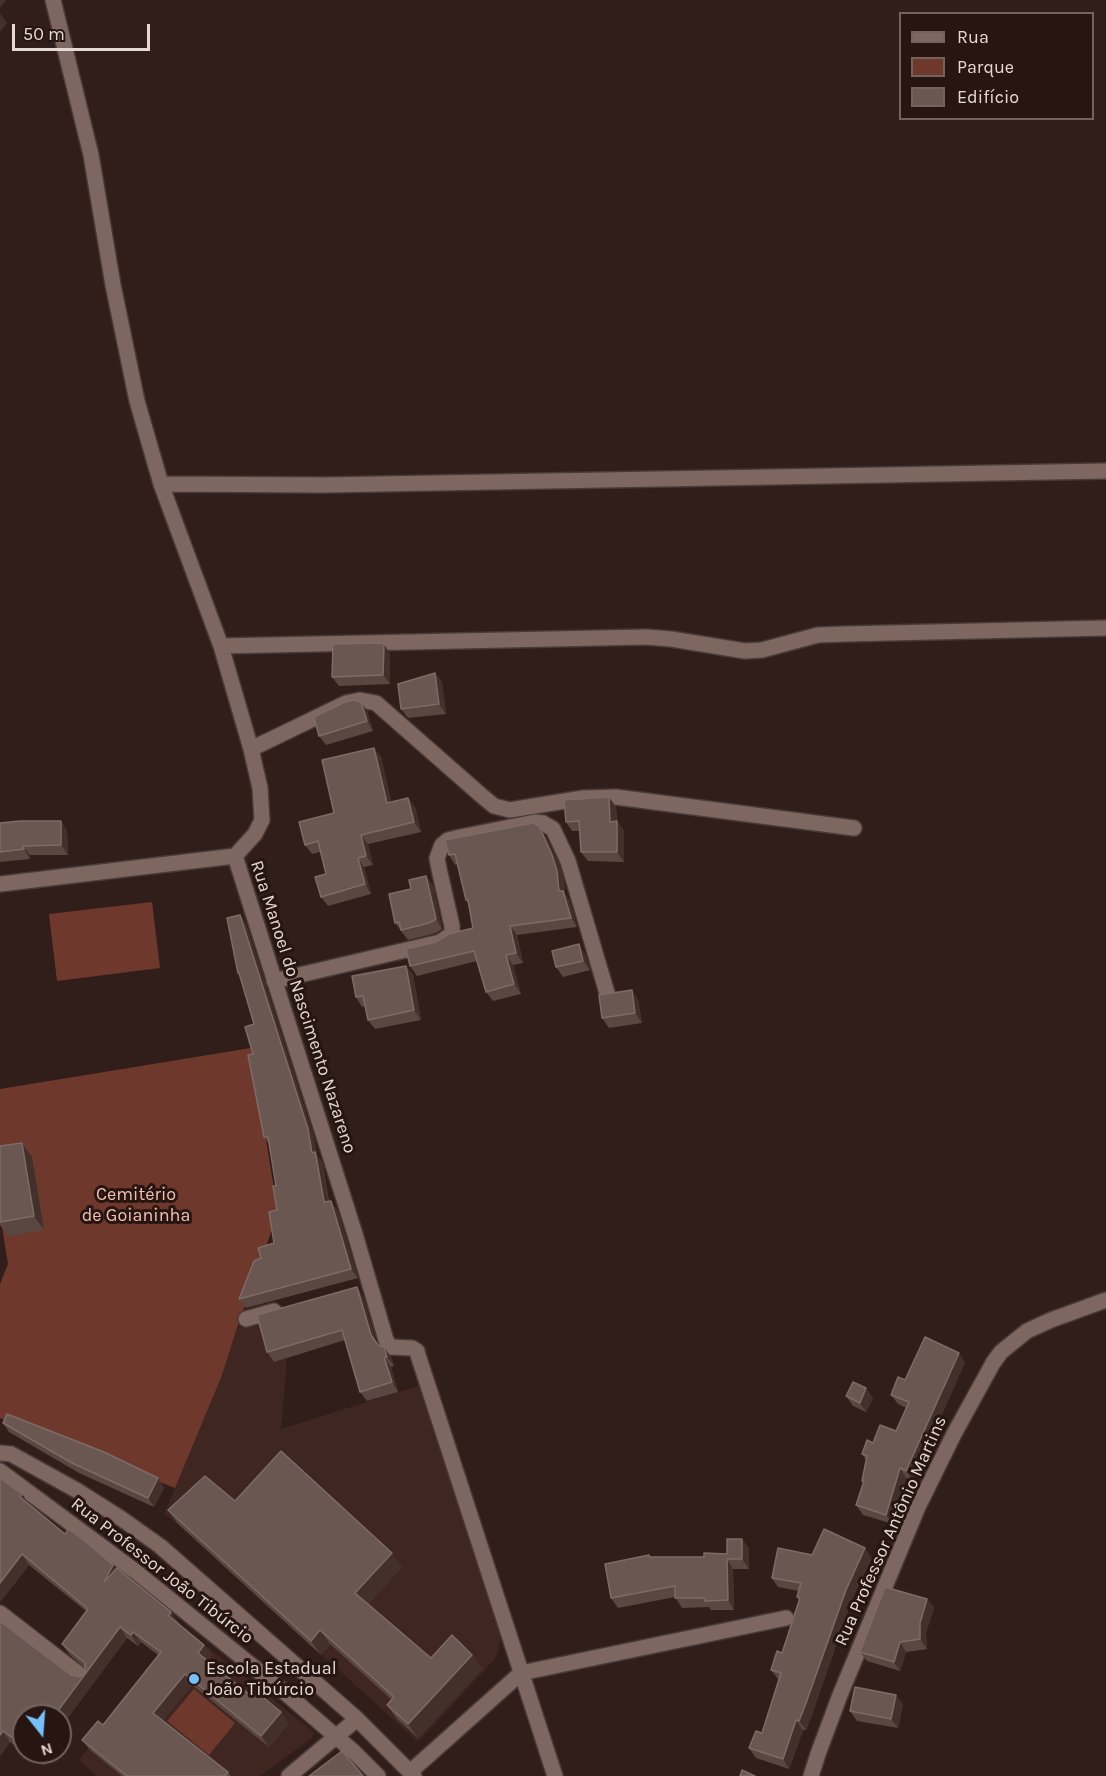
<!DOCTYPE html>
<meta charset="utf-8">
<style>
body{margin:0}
#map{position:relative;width:1106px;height:1776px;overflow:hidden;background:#311e1a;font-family:Karla,sans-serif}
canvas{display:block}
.legend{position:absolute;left:899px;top:12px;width:195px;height:108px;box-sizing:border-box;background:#271511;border:2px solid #73635f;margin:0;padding:8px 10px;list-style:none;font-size:18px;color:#e6d9d5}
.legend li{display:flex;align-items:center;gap:12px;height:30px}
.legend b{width:30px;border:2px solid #73635f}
.north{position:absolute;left:12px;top:1704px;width:60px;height:60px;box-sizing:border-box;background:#271511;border:2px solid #73635f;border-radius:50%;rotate:163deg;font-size:16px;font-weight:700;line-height:24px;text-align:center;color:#e6d9d5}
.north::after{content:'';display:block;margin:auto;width:21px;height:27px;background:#78bff7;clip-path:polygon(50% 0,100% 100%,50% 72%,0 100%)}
.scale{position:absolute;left:12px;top:24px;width:138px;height:27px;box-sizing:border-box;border:3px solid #e6d9d5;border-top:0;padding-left:8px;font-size:18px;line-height:21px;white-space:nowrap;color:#e6d9d5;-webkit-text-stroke:4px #271511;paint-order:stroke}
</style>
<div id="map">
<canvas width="1106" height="1776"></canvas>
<ul class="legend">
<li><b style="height:8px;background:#7e6761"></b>Rua</li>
<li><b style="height:16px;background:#6e382c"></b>Parque</li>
<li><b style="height:16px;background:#6a5752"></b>Edifício</li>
</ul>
<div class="north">N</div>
<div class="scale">50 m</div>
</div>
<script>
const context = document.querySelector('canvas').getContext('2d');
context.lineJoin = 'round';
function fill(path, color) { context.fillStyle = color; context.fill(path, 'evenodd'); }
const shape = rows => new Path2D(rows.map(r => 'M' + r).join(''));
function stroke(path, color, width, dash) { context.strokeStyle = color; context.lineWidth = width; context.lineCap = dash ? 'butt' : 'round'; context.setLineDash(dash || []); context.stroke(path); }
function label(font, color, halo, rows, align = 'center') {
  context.font = font + ' Karla,sans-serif'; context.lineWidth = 6; context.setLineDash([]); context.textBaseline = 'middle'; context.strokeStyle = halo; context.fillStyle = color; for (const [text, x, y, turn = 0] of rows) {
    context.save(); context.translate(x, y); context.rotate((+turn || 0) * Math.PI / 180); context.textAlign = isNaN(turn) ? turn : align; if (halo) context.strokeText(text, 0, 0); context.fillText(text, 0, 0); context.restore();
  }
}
fill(shape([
 [262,1320,274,1362,287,1358,281,1429,424,1384,501,1635,498,1652,494,1660,418,1742,178,1524,164,1514,221,1378,237,1328],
 [181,1626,314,1732,312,1738,260,1776,96,1776,79,1760]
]), '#3f2620');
fill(shape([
 [152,902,160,968,57,981,49,914],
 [251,1048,278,1213,237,1328,221,1378,175,1488,0,1418,0,1284,8,1264,0,1214,0,1089],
 [194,1689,235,1723,209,1755,167,1721]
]), '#6e382c');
const minor = shape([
 [53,0,91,155,113,285,137,401,161,484,221,646,251,749,260,788,262,820,255,834,235,856],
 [161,484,324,485,1106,471],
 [221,646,646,637,671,639,745,651,762,650,818,635,845,634,1106,628],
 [251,749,346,703,360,700,376,703,482,796,494,806,510,810,583,798,616,797,854,828],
 [235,856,355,1234,386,1340,390,1347,412,1348,417,1351,418,1355,555,1776],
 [0,884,235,856],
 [274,981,440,942,452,934,452,926,439,869,437,858,442,845,448,840,460,837,535,822,543,823,553,829,568,861,607,993],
 [246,1319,274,1311],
 [0,1453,11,1454,78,1491,122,1519,160,1546,357,1719,414,1776],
 [0,1471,135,1571,282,1690,354,1752,378,1776],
 [0,1613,84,1678],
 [410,1772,521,1673,786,1618],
 [289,1776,357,1719],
 [811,1776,818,1754,840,1695,918,1507,954,1434,993,1363,1001,1352,1027,1331,1051,1320,1106,1300]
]);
stroke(minor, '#493a37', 18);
stroke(minor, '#7e6761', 15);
fill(shape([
 [390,654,390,684,339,686,332,677],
 [435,673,442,683,446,714,408,718,401,709],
 [367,711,373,731,326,745,319,736],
 [381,757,391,802,408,798,415,807,421,832,368,844,373,865,364,867,371,894,328,906,321,897,326,874,320,852,312,854,305,845,334,813],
 [616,807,617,821,624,831,624,862,588,861,581,852,580,831,572,831,566,822],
 [61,821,67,831,68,855,30,855,30,859,0,862,0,823],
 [545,836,559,864,564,881,565,894,569,900,577,927,517,935,523,963,513,965,521,994,493,1001,486,992,477,961,417,976,410,966,436,942,473,928,468,903,466,900,458,864,455,865,449,855],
 [426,876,433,886,442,929,436,933,408,940,395,923,411,889],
 [240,915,246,924,314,1138,317,1155,322,1162,323,1165,329,1201,337,1210,358,1278,246,1308,239,1299,261,1258,274,1243,277,1210,276,1186,269,1144,264,1137,253,1054,254,1024,241,978,238,973],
 [585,954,590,970,563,977,556,967],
 [406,966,413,975,421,1020,375,1029,368,1020,365,1006,362,1007,356,997],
 [638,1000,642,1023,609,1028,602,1018],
 [0,1146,32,1157,44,1230,8,1236,0,1225],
 [357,1287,363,1297,377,1345,391,1357,394,1366,391,1367,398,1392,367,1401,360,1392,345,1340,274,1362,267,1352],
 [965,1362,913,1480,906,1478,893,1524,863,1515,856,1505,863,1483,862,1481,866,1460,862,1454,873,1443,896,1431,906,1408,898,1404,891,1395,905,1380],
 [846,1396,873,1398,866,1412,853,1406],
 [3,1423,158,1478,164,1488,154,1507,79,1473,9,1432],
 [0,1478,22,1494,29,1504,65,1534,116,1570,179,1623,178,1624,204,1645,212,1655,207,1661,249,1694,289,1723,269,1747,192,1685,163,1720,228,1772,231,1776,122,1776,90,1750,82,1740,103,1725,158,1655,141,1642,138,1646,127,1638,60,1728,24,1716,24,1752,10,1742,0,1756,0,1621,71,1675,80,1677,85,1673,85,1668,69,1654,62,1644,86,1611,29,1565,0,1602],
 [235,1501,402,1567,368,1604,431,1658,472,1655,482,1669,418,1738,397,1719,387,1705,392,1700,330,1644,321,1655,178,1524,168,1510],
 [749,1548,749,1569,733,1569,734,1610,711,1610,709,1607,682,1608,675,1597,618,1608,611,1598,649,1555,651,1557,704,1557,727,1554],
 [812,1555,872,1558,852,1599,813,1712,806,1730,803,1730,789,1769,756,1758,749,1748,762,1733,779,1680,778,1679,771,1670,782,1653,799,1600,797,1597,799,1591,778,1587,772,1578],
 [927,1599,934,1608,926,1632,927,1649,906,1652,900,1671,867,1661,860,1652],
 [903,1704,898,1728,857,1721,850,1711],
 [25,1752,53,1752,44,1765]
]), '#5b4742');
fill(shape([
 [0,0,6,0,0,8],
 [0,13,7,23,0,32],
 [384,644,390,654,390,684,383,675],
 [435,673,442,683,446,714,439,704],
 [361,702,367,711,373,731,367,721],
 [374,748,381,757,394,812,387,803],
 [609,797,616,807,617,831,610,822],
 [408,798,415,807,421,832,414,822],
 [61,821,67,831,68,855,61,845],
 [617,821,624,831,624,862,617,852],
 [539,826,545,836,559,864,564,881,565,894,569,900,577,927,571,918,559,891],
 [361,835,368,844,373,865,366,856],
 [23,846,30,855,30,859,24,849],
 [358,858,364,867,371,894,365,884],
 [426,876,433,886,442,929,436,919],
 [240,915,246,924,314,1138,317,1155,322,1162,323,1165,330,1212,324,1202,312,1153],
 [510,926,517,935,523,963,516,953],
 [579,944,585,954,590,970,583,961],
 [506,955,513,965,521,994,514,984],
 [406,966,413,975,421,1020,414,1010],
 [632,990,638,1000,642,1023,635,1013],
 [22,1143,32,1157,44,1230,34,1216],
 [331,1201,337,1210,358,1278,351,1269],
 [357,1287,363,1297,377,1345,371,1335],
 [384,1347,391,1357,394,1366,387,1357],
 [959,1353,965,1362,913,1480,906,1471],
 [384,1357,391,1367,398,1392,392,1382],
 [866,1388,873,1398,866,1412,860,1403],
 [900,1468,906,1478,893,1524,886,1515],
 [158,1478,164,1488,154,1507,148,1498],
 [22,1494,29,1505,20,1497],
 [742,1539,749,1548,749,1569,742,1559],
 [865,1548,872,1558,852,1599,813,1712,806,1730,799,1721,846,1590],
 [392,1553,402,1567,365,1607,355,1593],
 [22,1554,29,1565,0,1602,0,1583],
 [727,1559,733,1569,734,1610,728,1600],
 [113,1565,120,1575,104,1582],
 [927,1599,934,1608,926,1632,927,1649,920,1639,920,1623],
 [171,1612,179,1623,176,1626,169,1616],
 [120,1627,127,1638,60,1728,60,1716,54,1716],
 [320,1630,330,1644,321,1655,311,1641],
 [133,1632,141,1642,138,1646,131,1635],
 [900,1642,906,1652,900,1671,894,1662],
 [204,1645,212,1655,205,1664,198,1653],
 [472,1655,482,1669,418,1738,408,1724],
 [185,1674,192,1685,161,1723,153,1713],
 [896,1695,903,1704,898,1728,891,1719],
 [281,1712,289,1723,269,1747,261,1736],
 [796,1720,803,1730,789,1769,783,1759],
 [3,1731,10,1742,0,1756,0,1735],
 [39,1752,53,1752,44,1765,37,1755]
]), '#44302b');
const building = shape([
 [377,643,384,644,383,675,332,677,333,644,377,643],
 [435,673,439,704,401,709,398,684,435,673],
 [353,700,361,702,367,721,319,736,314,717,343,703,353,700],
 [374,748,387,803,408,798,414,822,361,835,366,856,358,858,365,884,321,897,315,877,326,874,318,841,305,845,299,822,334,813,322,760,374,748],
 [609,797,610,822,617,821,617,852,581,852,579,821,566,822,564,800,609,797],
 [20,821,61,821,61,845,23,846,24,849,0,852,0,823,20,821],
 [533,823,539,826,552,855,557,871,559,891,563,891,571,918,510,926,516,953,506,955,514,984,486,992,474,951,410,966,406,949,436,942,449,934,473,928,468,900,466,900,455,854,449,855,445,840,533,823],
 [426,876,436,919,429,923,401,930,399,922,395,923,389,894,411,889,409,880,426,876],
 [240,915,308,1129,312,1153,315,1152,316,1156,324,1202,331,1201,351,1269,239,1299,254,1261,261,1258,258,1248,274,1243,269,1212,277,1210,273,1186,276,1186,268,1137,264,1137,248,1055,253,1054,245,1027,254,1024,239,973,238,973,227,918,240,915],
 [579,944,583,961,556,967,552,951,579,944],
 [406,966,414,1010,368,1020,363,996,356,997,352,976,406,966],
 [632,990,635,1013,602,1018,599,995,632,990],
 [22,1143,34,1216,0,1222,0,1146,22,1143],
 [357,1287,371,1335,378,1345,384,1347,387,1357,384,1357,392,1382,360,1392,342,1330,267,1352,257,1315,357,1287],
 [925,1337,959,1353,906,1471,900,1468,886,1515,856,1505,864,1481,862,1481,867,1456,862,1454,867,1440,873,1443,880,1425,896,1431,909,1402,891,1395,898,1377,905,1380,925,1337],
 [853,1382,866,1388,860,1403,846,1396,853,1382],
 [7,1414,104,1452,158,1478,148,1498,72,1463,3,1423,7,1414],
 [281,1451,392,1553,355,1593,431,1658,452,1635,472,1655,408,1724,387,1705,394,1697,320,1630,311,1641,168,1510,205,1476,235,1501,281,1451],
 [0,1478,22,1494,20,1497,65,1534,69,1529,86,1542,113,1565,104,1582,117,1568,171,1612,169,1616,204,1645,198,1653,249,1694,253,1689,281,1712,261,1736,185,1674,153,1713,228,1772,225,1776,127,1776,82,1740,98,1721,103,1725,161,1652,133,1632,131,1635,120,1627,54,1716,24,1716,24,1746,3,1731,0,1735,0,1621,71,1675,80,1677,85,1673,85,1663,62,1644,88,1609,22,1554,0,1583,0,1478],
 [824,1529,865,1548,846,1590,806,1703,799,1721,796,1720,783,1759,749,1748,756,1731,762,1733,781,1673,771,1670,777,1651,782,1653,800,1598,797,1597,801,1583,772,1578,778,1548,812,1555,824,1529],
 [727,1539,742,1539,742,1559,727,1559,728,1600,705,1601,704,1598,675,1598,675,1586,611,1598,605,1564,649,1555,650,1557,704,1557,704,1553,727,1554,727,1539],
 [885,1587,927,1599,920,1623,920,1639,900,1642,894,1662,860,1652,885,1587],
 [855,1687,896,1695,891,1719,850,1711,855,1687],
 [342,1751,363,1776,309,1776,342,1751],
 [742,1770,755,1776,740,1776,742,1770]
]);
fill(building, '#6a5752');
stroke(building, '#7e6b66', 1.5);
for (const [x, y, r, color] of [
 [194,1679,6,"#78bff7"]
]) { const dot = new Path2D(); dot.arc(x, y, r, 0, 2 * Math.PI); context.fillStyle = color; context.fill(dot); stroke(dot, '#271511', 2); }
label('18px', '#e6d9d5', '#271511', [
 ["Rua Manoel do Nascimento Nazareno",303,1007,72],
 ["Rua Professor Antônio Martins",891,1531,-66],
 ["Rua Professor João Tibúrcio",162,1571,38]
]);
label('18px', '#f2c1b6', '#271511', [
 ["Cemitério",136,1195],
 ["de Goianinha",136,1216]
]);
label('18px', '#e6d9d5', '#271511', [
 ["Escola Estadual",206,1669],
 ["João Tibúrcio",206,1690]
], 'left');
</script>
